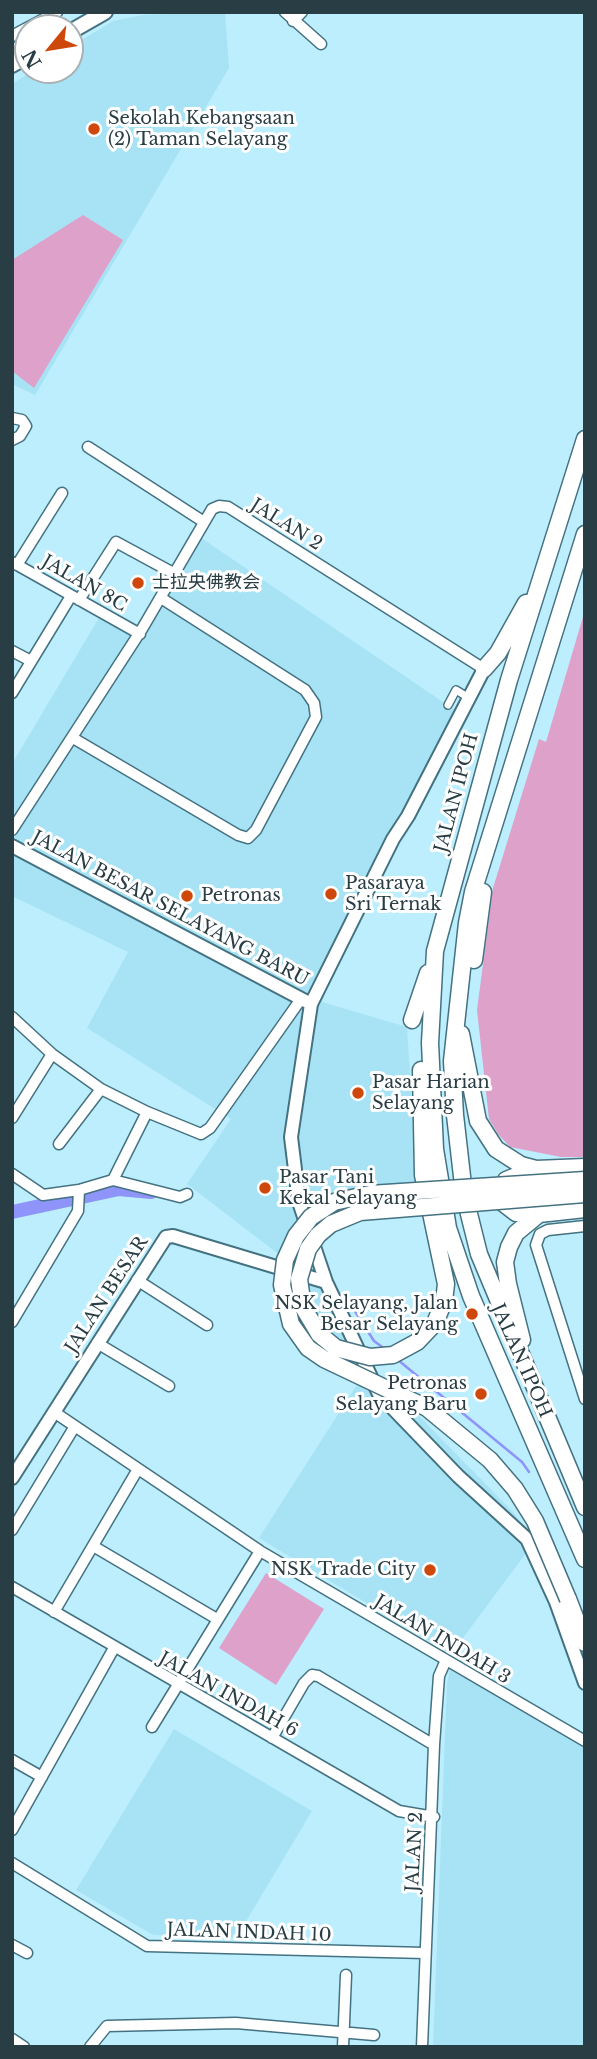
<!DOCTYPE html>
<meta charset="utf-8">
<style>
body{margin:0}
#map{position:relative;width:597px;height:2059px;overflow:hidden;background:#bceefe;font-family:"Libre Baskerville",serif}
canvas{display:block}
.frame{position:absolute;inset:0;border:14px solid #293d44;pointer-events:none}
.north{position:absolute;left:14px;top:14px;width:70px;height:70px;box-sizing:border-box;background:#fff;border:2px solid #a9b1b4;border-radius:50%;rotate:240deg;font-size:19px;font-weight:700;line-height:28px;text-align:center;color:#293d44}
.north::after{content:'';display:block;margin:auto;width:24px;height:32px;background:#ce480b;clip-path:polygon(50% 0,100% 100%,50% 72%,0 100%)}
</style>
<div id="map">
<canvas width="597" height="2059"></canvas>
<div class="frame"></div>
<div class="north">N</div>
</div>
<script>
const context = document.querySelector('canvas').getContext('2d');
context.lineJoin = 'round';
function fill(path, color) { context.fillStyle = color; context.fill(path, 'evenodd'); }
const shape = rows => new Path2D(rows.map(r => 'M' + r).join(''));
function stroke(path, color, width, dash) { context.strokeStyle = color; context.lineWidth = width; context.lineCap = dash ? 'butt' : 'round'; context.setLineDash(dash || []); context.stroke(path); }
function label(font, color, halo, rows, align = 'center') {
  context.font = font + ' "Libre Baskerville","Noto Sans SC",serif'; context.lineWidth = 6; context.setLineDash([]); context.textBaseline = 'middle'; context.strokeStyle = halo; context.fillStyle = color; for (const [text, x, y, turn = 0] of rows) {
    context.save(); context.translate(x, y); context.rotate((+turn || 0) * Math.PI / 180); context.textAlign = isNaN(turn) ? turn : align; if (halo) context.strokeText(text, 0, 0); context.fillText(text, 0, 0); context.restore();
  }
}
fill(shape([
 [225,12,229,68,35,395,12,384,12,84,34,70,70,70,70,47,113,21,143,15],
 [191,531,465,717,347,936,322,1002,407,1027,417,1181,339,1190,310,1206,325,1261,375,1371,513,1512,535,1541,451,1654,259,1538,358,1383,281,1256,187,1184,231,1119,87,1028,128,952,12,896,12,764,103,611,137,627],
 [450,1669,585,1746,585,2047,433,2047,447,1683],
 [174,1729,312,1811,236,1938,153,1935,76,1890]
]), '#a7e3f5');
fill(shape([
 [83,215,123,240,34,388,12,371,12,260],
 [585,610,585,1157,561,1157,510,1147,498,1134,489,1119,477,1010,493,888,539,739,546,742],
 [266,1573,324,1609,276,1685,219,1648]
]), '#dea1ca');
stroke(shape([
 [353,1308,374,1341,385,1349],
 [398,1360,522,1462,529,1472]
]), '#8e94f9', 2.5);
stroke(shape([
 [12,1212,119,1189,151,1192]
]), '#8e94f9', 14);
const pedestrian = shape([
 [448,705,456,690,469,698]
]);
const minor = shape([
 [49,12,58,28],
 [285,12,321,44],
 [293,21,302,12],
 [12,36,57,12],
 [12,418,22,420,26,426,20,436,12,440],
 [88,447,204,522],
 [12,562,140,634],
 [17,565,62,493],
 [79,600,116,542,175,574],
 [12,651,31,661],
 [12,693,71,596],
 [73,738,238,835,248,838,256,830,316,717,314,703,305,690,161,598],
 [12,830,142,629,212,509,219,506,228,507,484,669],
 [12,1017,52,1054,101,1089,147,1112,201,1134,210,1128,301,999],
 [12,1118,52,1054],
 [59,1144,101,1089],
 [12,1174,43,1195,79,1190,113,1180,180,1197,187,1194],
 [113,1180,147,1112],
 [585,1226,548,1230,540,1234,536,1245,585,1399],
 [137,1280,207,1325],
 [12,1322,78,1211,79,1190],
 [97,1343,169,1386],
 [54,1412,260,1551,585,1741],
 [12,1530,75,1426],
 [93,1546,217,1619],
 [12,1587,399,1811,434,1817],
 [54,1612,138,1469],
 [152,1727,260,1551],
 [272,1738,304,1683,312,1675,318,1676,434,1745],
 [12,1760,42,1777],
 [12,1830,114,1648],
 [12,1863,147,1946,425,1953],
 [12,1945,27,1953],
 [12,2039,24,2047],
 [90,2047,107,2026,236,2023,374,2035],
 [343,2047,346,1975],
 [422,2047,434,1745,439,1676,446,1660]
]);
const tertiary = shape([
 [484,669,408,816,393,839,311,1004,291,1137,299,1202,326,1282,379,1394,458,1476,527,1539,556,1602,585,1683],
 [12,846,311,1004],
 [12,1478,166,1237,173,1236,326,1282]
]);
const secondary = shape([
 [70,32,105,12],
 [12,52,28,44],
 [12,65,28,56]
]);
const trunk = shape([
 [585,439,509,680,435,951,430,1043,435,1149,448,1228,471,1296,585,1559],
 [585,534,473,892,467,923,452,1061,455,1115,464,1194,479,1254,585,1507],
 [484,669,498,653,526,603],
 [474,960,483,892],
 [412,1020,428,973],
 [461,1034,478,1121,496,1149,521,1165,536,1169,585,1167],
 [421,1070,423,1175,446,1284,444,1301,435,1323],
 [534,1169,506,1180,500,1194,503,1203,516,1213,539,1214],
 [522,1340,508,1284,505,1262,509,1247,516,1233,539,1214,585,1209],
 [568,1599,585,1643]
]);
stroke(pedestrian, '#447281', 10);
stroke(minor, '#447281', 13);
stroke(tertiary, '#447281', 16);
stroke(secondary, '#447281', 18);
stroke(trunk, '#447281', 19);
stroke(pedestrian, '#fff', 7);
stroke(minor, '#fff', 10);
stroke(tertiary, '#fff', 12);
stroke(secondary, '#fff', 14);
stroke(trunk, '#fff', 16);
const trunkBridge = shape([
 [435,1323,417,1342,393,1355,370,1357,336,1348,319,1334,303,1307,299,1279,308,1249,318,1235,331,1224,360,1212,585,1194],
 [568,1599,535,1521,515,1489,490,1460,427,1408,324,1359,308,1348,291,1324,282,1285,285,1260,296,1236,311,1217,334,1202,370,1194,585,1180]
]);
stroke(trunkBridge, '#447281', 19, []);
stroke(trunkBridge, '#fff', 16);
for (const [x, y, r, color] of [
 [94,129,7,"#ce480b"],
 [138,583,7,"#ce480b"],
 [331,894,7,"#ce480b"],
 [187,896,7,"#ce480b"],
 [358,1093,7,"#ce480b"],
 [265,1188,7,"#ce480b"],
 [472,1314,7,"#ce480b"],
 [481,1394,7,"#ce480b"],
 [430,1570,7,"#ce480b"]
]) { const dot = new Path2D(); dot.arc(x, y, r, 0, 2 * Math.PI); context.fillStyle = color; context.fill(dot); stroke(dot, '#fff', 2.5); }
label('18px', '#293d44', '#fff', [
 ["Sekolah Kebangsaan",108,119],
 ["(2) Taman Selayang",108,140],
 ["士拉央佛教会",152,583],
 ["Pasaraya",345,884],
 ["Sri Ternak",345,905],
 ["Petronas",201,896],
 ["Pasar Harian",372,1083],
 ["Selayang",372,1104],
 ["Pasar Tani",279,1178],
 ["Kekal Selayang",279,1199],
 ["NSK Selayang, Jalan",458,1304,"right"],
 ["Besar Selayang",458,1325,"right"],
 ["Petronas",467,1384,"right"],
 ["Selayang Baru",467,1405,"right"],
 ["NSK Trade City",416,1570,"right"]
], 'left');
label('18px', '#293d44', '#fff', [
 ["JALAN 2",286,525,32],
 ["JALAN 8C",84,584,30],
 ["JALAN IPOH",457,793,-75],
 ["JALAN BESAR SELAYANG BARU",170,909,28],
 ["JALAN BESAR",107,1295,-57],
 ["JALAN IPOH",521,1361,66],
 ["JALAN INDAH 3",442,1640,31],
 ["JALAN INDAH 6",228,1695,29],
 ["JALAN 2",415,1852,-87],
 ["JALAN INDAH 10",249,1933,2]
]);
</script>
